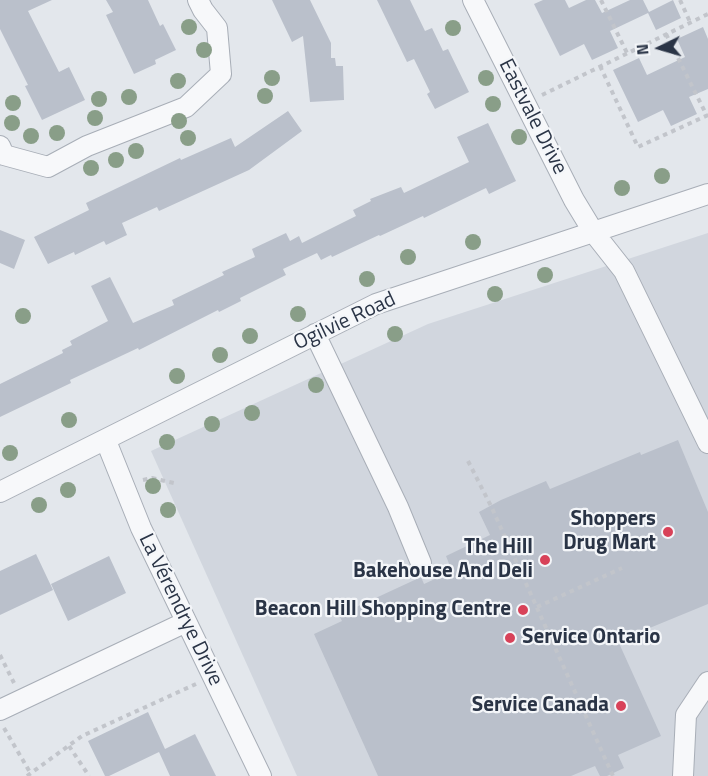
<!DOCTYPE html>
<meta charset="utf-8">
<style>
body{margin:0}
#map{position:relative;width:708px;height:776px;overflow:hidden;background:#e3e7ec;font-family:"Titillium Web",sans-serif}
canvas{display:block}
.north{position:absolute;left:630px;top:18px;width:60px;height:60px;-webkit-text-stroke:4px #f4f6f9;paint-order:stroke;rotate:265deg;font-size:16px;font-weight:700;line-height:24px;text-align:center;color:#2a3446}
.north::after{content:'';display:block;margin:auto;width:21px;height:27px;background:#2a3446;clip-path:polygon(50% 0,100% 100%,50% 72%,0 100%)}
</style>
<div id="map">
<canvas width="708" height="776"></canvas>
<div class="north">N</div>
</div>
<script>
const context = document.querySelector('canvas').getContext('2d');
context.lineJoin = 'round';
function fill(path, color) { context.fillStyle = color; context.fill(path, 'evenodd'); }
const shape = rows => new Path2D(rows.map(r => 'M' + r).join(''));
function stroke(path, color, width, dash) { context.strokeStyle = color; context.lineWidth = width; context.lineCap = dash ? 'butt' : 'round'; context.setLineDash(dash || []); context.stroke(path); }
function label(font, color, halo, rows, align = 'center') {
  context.font = font + ' "Titillium Web",sans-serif'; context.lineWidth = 4.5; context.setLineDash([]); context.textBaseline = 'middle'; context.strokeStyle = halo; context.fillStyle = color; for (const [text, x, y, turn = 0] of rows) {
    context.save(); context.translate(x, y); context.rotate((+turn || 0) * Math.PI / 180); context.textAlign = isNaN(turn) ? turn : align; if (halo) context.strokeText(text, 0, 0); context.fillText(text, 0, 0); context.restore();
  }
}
fill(shape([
 [708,233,708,776,297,776,151,451,428,324]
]), '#d1d6de');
fill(shape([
 [0,0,52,0,28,11,59,72,69,67,85,100,42,120,25,86,28,85,0,29],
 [106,0,148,0,160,26,163,24,176,50,155,60,156,64,134,74,106,15,113,12],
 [272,0,310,0,331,43,331,58,335,58,336,66,343,66,344,100,310,102,303,36,292,42],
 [377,0,410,0,425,31,432,28,443,51,448,49,469,92,435,109,427,94,430,92,414,59,407,62],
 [543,0,565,0,569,8,586,0,595,0,602,13,630,0,643,0,649,12,673,0,681,18,656,30,648,13,610,31,618,48,592,60,584,44,560,56,534,4],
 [703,27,708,39,708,89,689,97,697,114,671,126,663,110,638,122,613,70,639,58,647,75,685,57,677,39],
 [288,111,302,131,249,170,159,211,157,207,122,223,127,235,106,245,104,241,75,255,74,252,48,264,34,237,89,210,86,203,180,158,181,160,231,138,235,147],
 [488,123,516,181,489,194,486,188,424,218,423,216,380,236,379,235,332,257,331,255,321,260,317,253,283,269,286,275,240,298,241,301,219,312,218,310,139,350,138,348,70,380,71,383,0,417,0,384,63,353,62,350,72,345,70,341,108,321,91,286,110,277,133,323,174,305,172,300,224,275,222,272,255,257,252,249,286,233,290,241,299,236,302,243,356,216,353,210,371,201,370,199,401,187,404,193,469,162,457,137],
 [0,230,25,240,14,269,0,263],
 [678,440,708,512,708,604,618,641,661,736,618,755,624,768,607,776,600,776,595,766,571,776,378,776,314,634,342,621,339,615,421,577,424,584,452,571,446,556,490,535,479,512,501,500,546,481,550,489,640,452,641,455],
 [36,554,53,590,0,615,0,571],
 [109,556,126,593,68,621,51,584],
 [148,712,165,749,195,734,216,776,170,776,159,752,109,776,105,776,88,741]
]), '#bac0cb');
const minor = shape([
 [473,0,574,200,594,233,624,271,708,443],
 [0,146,4,155,48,167,87,146,186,107,221,74,217,28,203,10,198,0],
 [315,334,398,507,421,563],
 [106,441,141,528,261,776],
 [0,492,376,304,708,194],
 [0,710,186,622],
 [683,776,686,715,708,682]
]);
stroke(minor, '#a8aeb7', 22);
stroke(shape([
 [601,0,627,53],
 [680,0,690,22],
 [666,34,707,116],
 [600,66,638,147,708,115],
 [542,95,708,14],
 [468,461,491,506,613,776],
 [143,480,152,478,174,483],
 [537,607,622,568],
 [0,655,14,683],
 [4,728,31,774],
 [69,746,89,776],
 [27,776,82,736,196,684]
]), '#c2c5cb', 4, [4.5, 4.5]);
stroke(minor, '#f7f8fa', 20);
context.fillStyle = '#899e88';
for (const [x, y] of [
 [189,27],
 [453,28],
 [204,50],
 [272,78],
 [486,78],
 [178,81],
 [265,96],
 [129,97],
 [99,99],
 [13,103],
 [493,104],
 [95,118],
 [179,121],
 [12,123],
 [57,133],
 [31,136],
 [519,137],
 [188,138],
 [136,151],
 [116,160],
 [91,168],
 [662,176],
 [622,188],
 [473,242],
 [408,257],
 [545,275],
 [367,279],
 [495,294],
 [298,314],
 [23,316],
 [395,334],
 [250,336],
 [220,355],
 [177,376],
 [316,385],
 [252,413],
 [69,420],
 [212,424],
 [167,442],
 [10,453],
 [153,486],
 [68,490],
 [39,505],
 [168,510]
]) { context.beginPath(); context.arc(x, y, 8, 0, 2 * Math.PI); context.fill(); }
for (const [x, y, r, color] of [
 [668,532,6,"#d84259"],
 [545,560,6,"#d84259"],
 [523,610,6,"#d84259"],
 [510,638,6,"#d84259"],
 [621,706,6,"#d84259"]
]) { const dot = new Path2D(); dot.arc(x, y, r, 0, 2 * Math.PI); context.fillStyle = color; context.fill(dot); stroke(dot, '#f4f6f9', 2); }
label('21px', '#2a3446', '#f4f6f9', [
 ["Eastvale Drive",532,117,63],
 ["Ogilvie Road",345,322,-25],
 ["La Vérendrye Drive",180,610,64]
]);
label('bold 21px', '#2a3446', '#f4f6f9', [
 ["Shoppers",656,520],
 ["Drug Mart",656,544],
 ["The Hill",533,548],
 ["Bakehouse And Deli",533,572],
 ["Beacon Hill Shopping Centre",511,610],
 ["Service Ontario",522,638,"left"],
 ["Service Canada",609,706]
], 'right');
</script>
